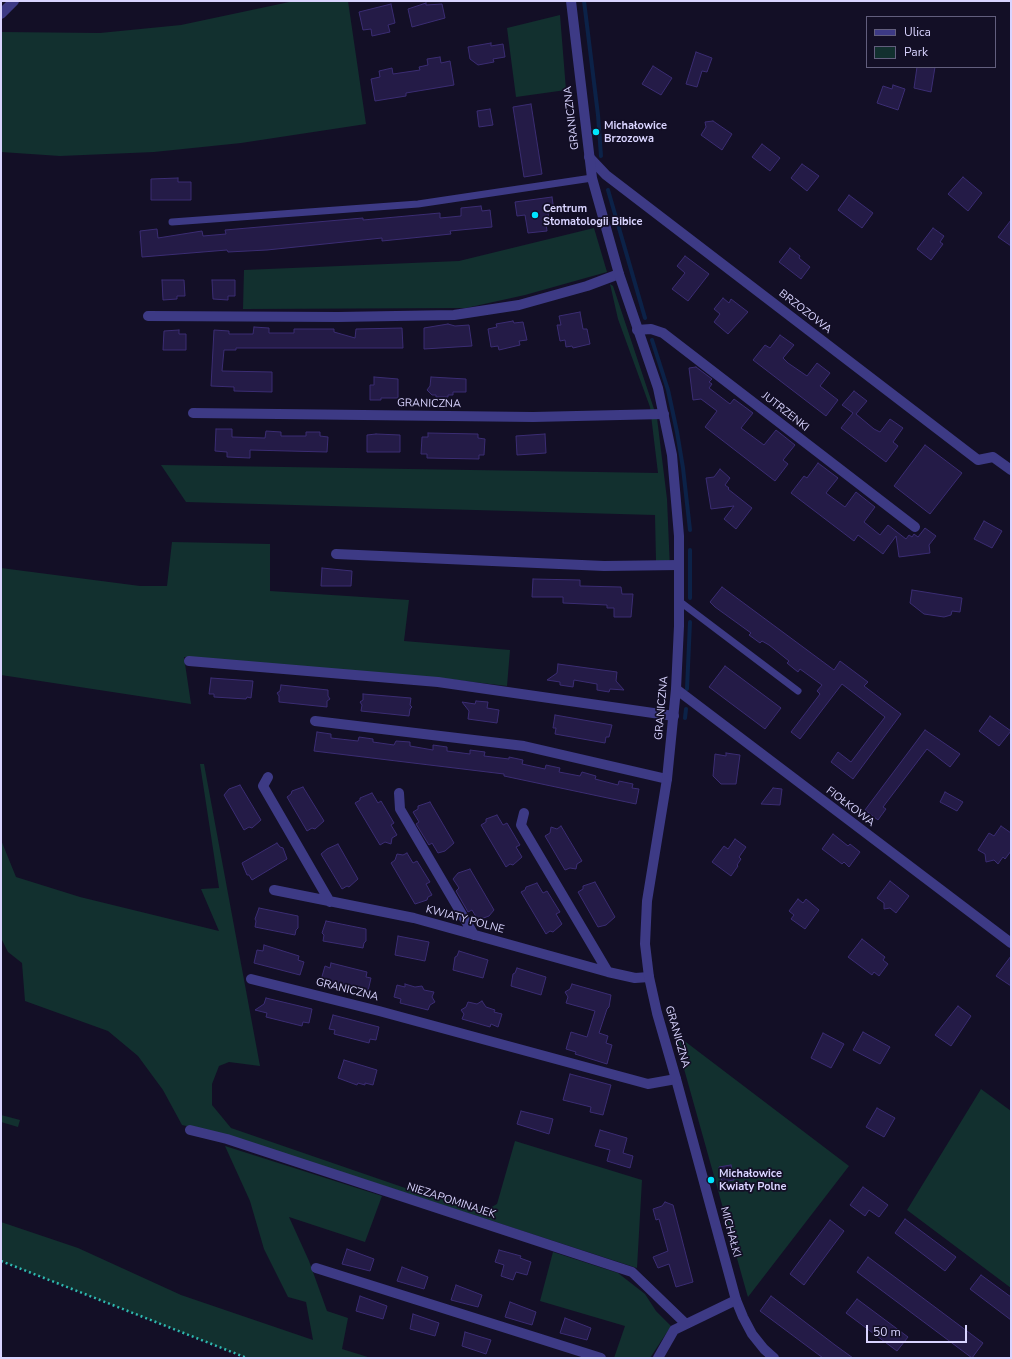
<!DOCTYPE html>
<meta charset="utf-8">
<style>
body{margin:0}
#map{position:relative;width:1012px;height:1359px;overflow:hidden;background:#130f26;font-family:"Nunito Sans",sans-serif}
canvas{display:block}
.frame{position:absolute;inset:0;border:2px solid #d9d4ff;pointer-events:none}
.legend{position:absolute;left:866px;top:16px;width:130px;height:52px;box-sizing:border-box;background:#130f26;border:1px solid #625e7d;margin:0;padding:5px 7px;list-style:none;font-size:12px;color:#d9d4ff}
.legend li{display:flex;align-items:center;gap:8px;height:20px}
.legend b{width:20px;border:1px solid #625e7d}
.scale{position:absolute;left:866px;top:1325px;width:101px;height:18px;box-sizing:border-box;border:2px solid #d9d4ff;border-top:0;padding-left:5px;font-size:12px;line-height:14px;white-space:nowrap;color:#d9d4ff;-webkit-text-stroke:3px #130f26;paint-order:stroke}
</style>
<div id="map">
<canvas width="1012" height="1359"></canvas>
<div class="frame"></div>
<ul class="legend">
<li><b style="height:5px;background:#3d3a85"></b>Ulica</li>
<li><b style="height:11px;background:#12302f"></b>Park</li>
</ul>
<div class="scale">50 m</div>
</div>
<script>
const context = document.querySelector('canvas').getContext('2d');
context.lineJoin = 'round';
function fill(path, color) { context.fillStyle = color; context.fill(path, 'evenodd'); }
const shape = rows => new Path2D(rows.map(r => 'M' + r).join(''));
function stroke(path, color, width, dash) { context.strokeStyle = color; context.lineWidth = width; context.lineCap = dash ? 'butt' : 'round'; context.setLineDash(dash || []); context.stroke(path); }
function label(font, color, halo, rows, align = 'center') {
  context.font = font + ' "Nunito Sans",sans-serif'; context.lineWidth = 3.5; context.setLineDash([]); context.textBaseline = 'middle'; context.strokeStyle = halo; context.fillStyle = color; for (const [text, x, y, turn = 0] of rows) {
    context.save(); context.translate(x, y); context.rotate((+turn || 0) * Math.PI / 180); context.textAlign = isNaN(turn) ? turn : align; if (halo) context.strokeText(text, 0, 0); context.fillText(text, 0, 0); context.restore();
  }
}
fill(shape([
 [294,1,348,1,366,124,241,143,154,152,60,156,1,152,1,32,100,33,181,25],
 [560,15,566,90,516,97,507,28],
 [594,228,607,272,525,295,466,308,243,309,244,270,459,261],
 [610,284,613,286,657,418,667,499,670,569,656,561,655,515,186,502,161,465,658,473,650,407,618,319],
 [172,542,270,544,270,591,409,600,404,641,510,650,507,686,439,678,184,657,191,704,1,675,1,568,140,586,167,586],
 [200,764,204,764,260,1066,229,1062,219,1066,212,1084,212,1105,231,1128,411,1190,488,1209,497,1204,515,1141,642,1180,637,1268,230,1136,182,1125,163,1090,138,1056,108,1031,25,1001,22,963,8,952,1,938,1,840,16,877,80,897,219,931,201,889,219,888],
 [674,1033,849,1166,748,1297,747,1294],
 [981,1089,1011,1111,1011,1288,907,1210],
 [1,1115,20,1120,18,1127,1,1122],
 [225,1146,382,1196,365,1242,289,1217,309,1261,327,1311,348,1318,342,1349,371,1358,247,1358,1,1261,1,1222,78,1248,181,1295,313,1340,306,1302,288,1297,264,1249,250,1201],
 [553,1252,618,1273,645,1294,656,1311,671,1326,650,1358,614,1358,625,1326,540,1301]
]), '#12302f');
stroke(shape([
 [584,1,598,115,601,156],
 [608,190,645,318],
 [652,340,668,390,677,432,683,468,690,530],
 [690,550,690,598],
 [687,689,690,622],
 [685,718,686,709]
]), '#0c2248', 4);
const building = shape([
 [426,3,426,5,442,4,445,18,412,27,408,9,426,3],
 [391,4,395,23,388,25,390,32,372,36,371,29,363,30,359,12,391,4],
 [491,43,491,46,503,44,505,57,493,59,494,62,478,65,470,59,468,47,491,43],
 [696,52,712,58,707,72,702,71,697,87,686,84,696,52],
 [440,57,441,63,450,61,454,85,406,93,406,96,375,101,371,79,380,77,379,71,392,68,393,74,420,70,419,67,428,65,427,59,440,57],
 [653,66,672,78,661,95,642,84,653,66],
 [917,67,935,67,931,92,914,88,917,67],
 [893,85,905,89,898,110,877,103,883,86,892,89,893,85],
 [531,104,542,174,524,177,513,107,531,104],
 [490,109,493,125,479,127,477,111,490,109],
 [713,121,732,134,722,150,701,135,706,127,705,122,713,121],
 [762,144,780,158,770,171,752,157,762,144],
 [802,164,819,176,807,191,791,178,802,164],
 [963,177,982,193,968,211,948,194,963,177],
 [178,178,178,182,191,182,191,200,151,200,151,179,178,178],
 [849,195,873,213,862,228,838,210,849,195],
 [552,197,554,211,548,212,549,223,546,223,547,231,528,233,525,215,517,216,515,202,552,197],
 [481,206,482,211,490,210,492,227,450,231,451,234,382,241,382,238,267,250,228,252,227,250,142,257,140,231,157,229,158,238,202,231,203,236,226,234,225,230,363,218,363,220,440,213,440,218,461,216,461,208,481,206],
 [1011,220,1011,246,998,237,1011,220],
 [933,228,944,236,940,242,943,244,931,260,917,249,933,228],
 [790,248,800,256,799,258,810,267,801,279,779,262,790,248],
 [685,256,709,274,688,301,672,289,685,273,677,266,685,256],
 [162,280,184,280,185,296,177,296,177,299,163,300,162,280],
 [212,280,235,280,235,296,228,296,228,300,213,299,212,280],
 [723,298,729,303,731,299,748,312,728,334,714,322,720,314,714,309,723,298],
 [580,312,583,329,587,329,590,344,573,348,572,346,566,347,565,340,560,341,557,325,561,325,559,316,580,312],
 [513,321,514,323,523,322,527,340,519,341,520,345,499,350,498,346,491,347,488,329,497,327,496,324,513,321],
 [448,324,455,326,469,325,472,346,424,349,424,328,448,324],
 [254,327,269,328,269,333,294,333,294,329,334,329,334,332,355,338,356,329,402,328,403,348,236,348,236,350,224,350,222,371,272,372,272,392,234,391,234,387,211,386,214,330,229,331,229,334,253,334,254,327],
 [179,330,179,334,186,334,186,350,163,350,164,331,179,330],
 [780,335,794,345,783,358,788,363,807,376,817,363,830,373,820,386,838,400,826,416,753,360,765,345,770,348,780,335],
 [696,367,712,379,709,382,712,384,709,388,730,404,734,399,753,413,741,428,764,445,776,430,795,445,783,460,788,464,775,481,705,427,717,411,701,399,693,400,689,368,696,367],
 [374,377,398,379,398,398,381,398,381,400,370,400,370,385,374,385,374,377],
 [431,377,466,379,466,392,453,392,453,395,448,395,448,397,436,397,436,395,432,395,427,390,430,386,431,377],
 [854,391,867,401,856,414,874,429,880,432,890,419,903,428,893,442,898,446,886,462,841,428,853,413,842,405,854,391],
 [216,429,232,429,232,437,265,438,266,431,281,432,281,436,306,436,306,432,320,432,320,436,328,437,327,452,250,450,250,458,227,457,227,452,215,451,216,429],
 [428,433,478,434,478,438,485,439,484,455,479,455,479,459,427,458,427,454,421,454,422,437,428,437,428,433],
 [376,434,400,435,400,452,367,452,367,435,376,434],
 [545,434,546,453,517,455,516,436,545,434],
 [925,445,962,473,930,514,894,486,925,445],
 [818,463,838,478,826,493,845,507,856,492,875,507,864,522,880,535,888,525,906,539,909,535,912,537,914,534,918,537,925,528,936,536,929,545,930,553,899,557,896,536,883,554,858,535,854,541,791,493,804,476,807,478,818,463],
 [720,469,730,478,725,485,729,488,728,489,752,508,736,529,724,519,734,506,711,509,706,478,714,477,720,469],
 [984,521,1002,531,992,548,974,539,984,521],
 [322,568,352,571,351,586,321,586,322,568],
 [533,579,580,580,580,586,621,587,622,594,633,594,631,617,614,617,614,608,607,608,607,605,563,603,563,597,532,597,533,579],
 [722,587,834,670,840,661,868,682,864,686,901,714,853,779,831,762,838,752,851,762,885,717,842,684,800,739,791,732,820,694,817,691,822,685,800,669,798,672,793,668,787,663,789,661,769,645,762,641,760,643,749,635,751,633,715,607,710,602,722,587],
 [912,590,962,598,960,612,952,611,951,615,944,617,924,614,910,603,912,590],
 [558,664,617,672,616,681,624,690,610,689,609,692,597,690,597,684,574,680,573,687,560,685,560,682,547,680,557,673,558,664],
 [725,666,781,708,765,729,709,687,725,666],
 [211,678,253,681,251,698,247,697,246,699,214,697,214,694,209,694,211,678],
 [281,685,328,690,328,696,330,699,327,701,327,707,279,702,279,696,277,693,280,691,281,685],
 [363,694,411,698,410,705,412,707,410,709,409,716,361,711,362,705,360,702,363,700,363,694],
 [476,701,488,702,487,708,499,710,497,723,468,719,469,711,462,702,475,704,476,701],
 [555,715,612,725,609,737,606,737,605,743,555,734,556,728,553,728,555,715],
 [990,716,1011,731,999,746,979,731,990,716],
 [925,730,960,754,950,767,927,749,883,807,886,809,878,820,865,810,925,730],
 [317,732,331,734,331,738,358,741,359,737,373,739,373,742,394,745,396,741,410,742,410,746,433,750,433,745,447,747,447,751,470,754,470,750,485,752,484,756,509,759,509,757,523,760,522,764,545,769,546,765,560,768,559,772,580,776,582,772,596,776,595,779,618,785,619,781,633,784,632,788,639,789,636,804,504,776,504,774,314,751,317,732],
 [726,753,740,755,736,784,721,784,713,776,715,754,726,756,726,753],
 [240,785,261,820,252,828,249,827,244,830,224,795,229,789,240,785],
 [303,787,324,821,315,829,312,828,307,831,287,797,291,794,292,791,303,787],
 [773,788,782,789,780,805,761,804,773,788],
 [945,792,963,802,957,811,940,802,945,792],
 [372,793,378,803,381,801,394,823,391,825,397,835,392,838,391,844,385,842,380,845,355,803,360,800,360,798,372,793],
 [430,802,454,843,445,851,438,853,432,843,429,845,416,824,419,822,413,812,418,809,418,806,430,802],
 [497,815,503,825,507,823,520,845,516,847,522,857,513,865,510,864,506,867,481,825,486,822,486,819,497,815],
 [561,826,582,861,577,864,576,869,570,868,565,870,545,836,550,833,551,827,557,829,561,826],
 [1001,826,1011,833,1011,851,1005,859,1003,857,998,864,994,860,986,862,985,854,978,850,989,833,994,836,1001,826],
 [833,834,848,846,850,844,860,852,849,867,844,862,842,864,822,849,833,834],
 [735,839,746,847,739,857,741,859,737,865,738,866,731,876,712,862,724,846,728,849,735,839],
 [277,843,280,847,283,848,287,859,252,880,249,875,247,875,242,863,277,843],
 [338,844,358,879,349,887,347,886,342,889,321,854,327,849,338,844],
 [407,853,413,863,417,861,430,882,426,884,432,895,428,897,427,900,415,904,391,863,395,860,397,854,403,855,407,853],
 [470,869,494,910,489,916,478,920,472,910,468,912,456,891,459,888,453,879,458,873,470,869],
 [890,881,909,896,896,913,890,908,884,909,884,903,877,898,890,881],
 [595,882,615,917,606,925,598,927,578,892,583,889,583,886,595,882],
 [537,883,543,893,547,891,560,912,556,914,562,924,553,932,550,931,546,934,521,892,525,890,526,887,537,883],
 [798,899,803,903,806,899,819,910,805,929,791,919,794,915,789,911,798,899],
 [259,908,298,916,298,928,296,930,295,935,255,927,256,921,255,919,259,908],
 [326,921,366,929,366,941,364,943,363,948,323,941,324,935,322,933,326,921],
 [398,936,429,942,425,961,395,955,398,936],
 [862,939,885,957,883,960,888,964,879,976,874,972,872,975,848,957,862,939],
 [264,945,299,956,298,960,304,962,300,975,254,963,257,950,263,951,264,945],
 [459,951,488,960,483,978,453,970,455,957,457,956,459,951],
 [1011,956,1011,986,996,976,1011,956],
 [331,963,367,972,366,977,371,978,368,991,321,980,325,966,330,968,331,963],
 [517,968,546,977,541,995,511,986,513,974,515,973,517,968],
 [405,984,415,987,422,986,424,990,434,992,432,997,435,1002,430,1005,428,1010,400,1003,401,999,394,997,397,985,405,987,405,984],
 [572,984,611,995,609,1007,607,1009,599,1033,608,1036,606,1043,612,1045,607,1064,575,1054,576,1052,566,1049,571,1032,587,1037,595,1011,566,1003,568,997,565,992,570,989,572,984],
 [266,998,312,1009,309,1023,303,1022,302,1026,266,1017,267,1013,255,1010,264,1004,266,998],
 [482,1001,486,1007,495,1010,494,1012,502,1014,498,1027,491,1024,490,1027,462,1019,464,1014,461,1010,466,1007,468,1002,477,1004,482,1001],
 [958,1006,971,1016,951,1046,935,1035,958,1006],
 [333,1015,379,1027,376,1040,370,1039,369,1043,334,1034,335,1030,329,1029,333,1015],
 [863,1032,890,1047,880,1064,853,1050,863,1032],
 [823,1033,844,1044,831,1068,811,1058,823,1033],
 [344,1060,377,1070,373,1085,365,1083,365,1085,358,1083,357,1085,338,1078,344,1060],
 [570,1074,611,1085,603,1115,590,1112,591,1107,563,1100,570,1074],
 [877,1108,895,1118,884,1137,866,1127,877,1108],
 [521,1111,553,1119,549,1134,517,1124,521,1111],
 [600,1130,627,1138,623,1153,633,1156,630,1168,607,1161,610,1150,595,1146,600,1130],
 [731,1165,734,1180,722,1182,719,1167,731,1165],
 [863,1187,888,1205,879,1217,869,1210,865,1216,850,1205,863,1187],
 [665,1202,673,1205,693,1282,676,1287,669,1264,658,1268,653,1257,668,1251,659,1219,656,1220,653,1209,662,1206,665,1202],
 [905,1219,956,1257,945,1271,895,1233,905,1219],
 [830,1220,844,1231,804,1285,790,1274,830,1220],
 [347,1249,374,1259,370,1271,342,1264,347,1249],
 [499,1250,521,1256,520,1258,531,1262,527,1275,516,1272,513,1280,501,1276,504,1265,495,1262,499,1250],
 [868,1257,983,1343,972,1358,857,1272,868,1257],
 [402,1267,428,1277,424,1289,397,1281,402,1267],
 [981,1275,1011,1297,1011,1320,970,1289,981,1275],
 [456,1285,482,1295,478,1307,451,1300,456,1285],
 [360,1296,387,1306,383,1319,356,1311,360,1296],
 [771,1296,835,1345,853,1358,823,1358,760,1311,771,1296],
 [857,1299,908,1337,897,1351,846,1313,857,1299],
 [510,1302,536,1312,532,1325,505,1317,510,1302],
 [413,1314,439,1323,435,1336,410,1329,413,1314],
 [565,1318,591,1328,587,1340,560,1333,565,1318],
 [465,1332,491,1340,486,1354,462,1346,465,1332]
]);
fill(building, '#241b47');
stroke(building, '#3b2d73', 1);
stroke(shape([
 [1,1261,247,1358]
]), '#2fb8b0', 2.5, [2, 3]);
stroke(shape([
 [172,222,418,204,592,178],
 [679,601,798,691]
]), '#3d3a85', 7);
stroke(shape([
 [1,14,14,1],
 [589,157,606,175,978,460,993,457,1011,470],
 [148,316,338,317,454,315,519,305,587,286,619,274],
 [637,330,651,329,663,333,915,527],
 [193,413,533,417,664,414],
 [336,554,604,566,679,565],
 [189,661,438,682,674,716],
 [676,689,1011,943],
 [315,721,524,746,667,779],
 [268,777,263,786,330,902],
 [399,793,400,809,474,935],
 [524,813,521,825,608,972],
 [274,890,414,918,608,972,635,978,649,977],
 [251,979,379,1011,648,1084,676,1079],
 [190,1130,227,1139,632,1272,686,1324],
 [316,1268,601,1358],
 [658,1358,674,1330,736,1300]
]), '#3d3a85', 10);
stroke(shape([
 [571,1,592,178,619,274,658,388,672,455,679,536,679,626,676,689,667,779,647,901,645,944,649,977,657,1013,676,1079,736,1300,743,1317,752,1334,764,1349,774,1358]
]), '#3d3a85', 10);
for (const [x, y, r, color] of [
 [596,132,4,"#00e5ff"],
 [535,215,4,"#00e5ff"],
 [711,1180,4,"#00e5ff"]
]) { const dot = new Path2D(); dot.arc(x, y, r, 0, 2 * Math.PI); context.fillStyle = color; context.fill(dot); stroke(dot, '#130f26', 1.5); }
label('11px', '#d9d4ff', '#130f26', [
 ["GRANICZNA",572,118,-97],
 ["BRZOZOWA",805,312,38],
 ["GRANICZNA",429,404,1],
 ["JUTRZENKI",785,412,38],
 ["GRANICZNA",662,708,-85],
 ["FIOŁKOWA",850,807,37],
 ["KWIATY POLNE",465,920,15],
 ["GRANICZNA",347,990,14],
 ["GRANICZNA",677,1037,74],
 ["NIEZAPOMINAJEK",451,1201,18],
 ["MICHAŁKI",730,1232,75]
]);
label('bold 11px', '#d9d4ff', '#130f26', [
 ["Michałowice",604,126],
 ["Brzozowa",604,139],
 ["Centrum",543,209],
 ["Stomatologii Bibice",543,222],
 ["Michałowice",719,1174],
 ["Kwiaty Polne",719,1187]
], 'left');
</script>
